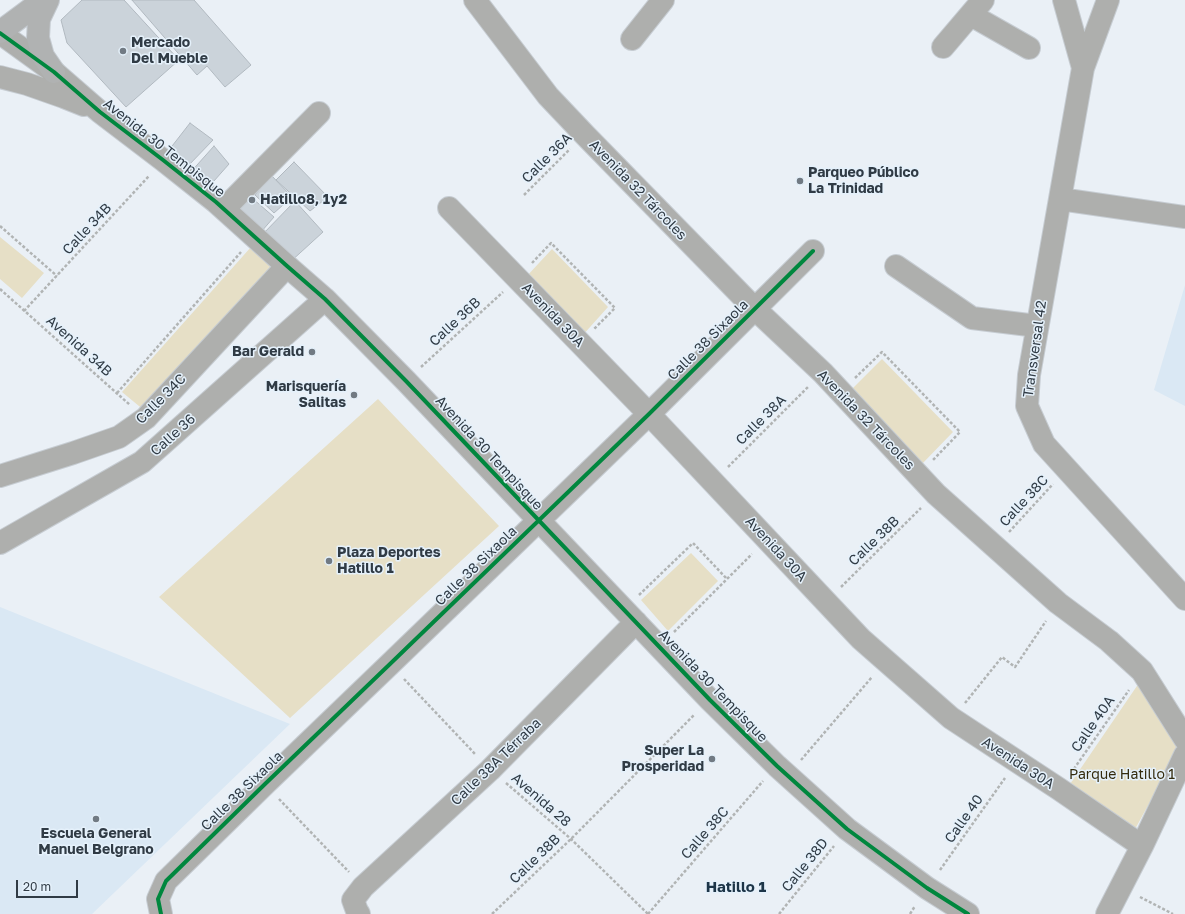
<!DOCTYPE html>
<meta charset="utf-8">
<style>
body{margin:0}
#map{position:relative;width:1185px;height:914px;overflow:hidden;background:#eaf0f6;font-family:"Golos Text",sans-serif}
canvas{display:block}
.scale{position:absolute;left:16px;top:880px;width:62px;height:18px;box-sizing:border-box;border:2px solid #303b45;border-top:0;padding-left:5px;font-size:12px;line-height:14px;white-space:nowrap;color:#303b45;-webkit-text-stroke:3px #e5f1fb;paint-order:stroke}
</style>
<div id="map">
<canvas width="1185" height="914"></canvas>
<div class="scale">20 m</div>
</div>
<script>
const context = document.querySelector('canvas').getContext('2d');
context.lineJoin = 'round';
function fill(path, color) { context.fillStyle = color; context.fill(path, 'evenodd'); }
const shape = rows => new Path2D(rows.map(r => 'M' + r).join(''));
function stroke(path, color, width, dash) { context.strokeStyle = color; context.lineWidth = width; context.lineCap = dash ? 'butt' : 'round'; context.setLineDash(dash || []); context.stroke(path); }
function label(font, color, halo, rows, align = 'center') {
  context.font = font + ' "Golos Text",sans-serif'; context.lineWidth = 3; context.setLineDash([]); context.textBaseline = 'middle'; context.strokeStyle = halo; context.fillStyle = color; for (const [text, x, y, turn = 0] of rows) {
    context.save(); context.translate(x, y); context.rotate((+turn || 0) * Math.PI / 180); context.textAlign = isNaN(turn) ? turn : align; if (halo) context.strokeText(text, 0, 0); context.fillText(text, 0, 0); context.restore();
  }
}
fill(shape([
 [1185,285,1185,406,1154,390],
 [0,607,290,724,92,914,0,914]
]), '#dae8f4');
fill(shape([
 [0,237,44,273,22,298,0,279],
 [251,247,276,271,145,411,122,392],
 [552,249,608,307,582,336,526,277],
 [882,359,953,432,921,465,851,390],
 [378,399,499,526,290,718,159,597],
 [691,553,718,581,668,631,641,600],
 [1141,680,1179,749,1134,831,1068,787]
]), '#e6dfc6');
const building = shape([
 [82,0,124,0,179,60,126,107,67,43,61,20,82,0],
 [132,0,194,0,251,65,225,87,207,66,197,75,132,0],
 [190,123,213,140,187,167,169,150,190,123],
 [214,146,229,164,206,190,189,174,214,146],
 [294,162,328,197,310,211,276,180,294,162],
 [271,175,292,197,274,213,255,195,271,175],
 [252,198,274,217,261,232,236,211,252,198],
 [295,201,323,232,289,263,261,236,295,201]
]);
fill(building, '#cbd3da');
stroke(building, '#b1b9c0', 1);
const minor = shape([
 [475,0,548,96,585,135,755,309,823,373,936,494,1058,603,1109,641,1142,671,1185,739],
 [1064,0,1083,68],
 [1108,0,1083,68,1029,375,1027,406,1044,444,1185,599],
 [971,15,1029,48],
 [0,33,54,72,100,112,163,160,216,202,287,266,325,299,406,381,710,700,777,766,847,829,927,888,968,914],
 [632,39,663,0],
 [943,47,983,0],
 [0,77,27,84,64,97,84,105],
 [1060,199,1185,217],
 [449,208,649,414,861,639,951,718,1059,789,1142,846],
 [224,209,319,113],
 [896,266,972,318,1037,326],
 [0,476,73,453,119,437,146,418,287,266],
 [0,543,142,462,325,299],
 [161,914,158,899,166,881,265,784,390,664,649,414,813,251],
 [359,914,357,911,353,900,363,887,490,770,636,622],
 [1107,914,1142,846,1185,755]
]);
const major = shape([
 [48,0,39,19,38,38,43,56,54,72],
 [0,32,43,0]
]);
stroke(minor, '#c6ccd2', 24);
stroke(major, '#c6ccd2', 24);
stroke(shape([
 [524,195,570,149],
 [0,226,57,276],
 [532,263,551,243,615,308,594,329],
 [0,289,130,405],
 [24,311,149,176],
 [421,367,503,292],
 [855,378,882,352,960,432,933,460],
 [117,393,241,252],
 [728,467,808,387],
 [1009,532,1053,484],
 [841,587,921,508],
 [639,595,693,543,727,579],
 [674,632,752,554],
 [404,679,476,755],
 [965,703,1002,657,1015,667,1046,621],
 [801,760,872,677],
 [1071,773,1129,690],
 [506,783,571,839,648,914],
 [279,799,349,872],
 [940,870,1005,778],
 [1140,897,1173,914],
 [492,914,571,839,694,715],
 [648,914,763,781],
 [779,914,834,846],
 [910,914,915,906]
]), '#b1b4b4', 2.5, [3, 2]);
stroke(minor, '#aeafad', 22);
stroke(major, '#b0b2b2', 22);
stroke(shape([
 [0,33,54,72,100,112,163,160,216,202,287,266,325,299,406,381,710,700,777,766,847,829,927,888,968,914],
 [161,914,158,899,166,881,265,784,390,664,649,414,813,251]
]), '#00873e', 4);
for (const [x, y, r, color] of [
 [123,51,4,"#717a83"],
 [800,181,4,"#717a83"],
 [252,200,4,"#717a83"],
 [312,352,4,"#717a83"],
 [354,395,4,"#717a83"],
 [329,561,4,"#717a83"],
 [712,759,4,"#717a83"],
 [96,819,4,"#717a83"]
]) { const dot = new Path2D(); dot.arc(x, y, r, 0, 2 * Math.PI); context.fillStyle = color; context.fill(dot); stroke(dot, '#e5f1fb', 1.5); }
label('bold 14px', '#303b45', '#e5f1fb', [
 ["Mercado",131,43],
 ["Del Mueble",131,59],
 ["Parqueo Público",808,173],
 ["La Trinidad",808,189],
 ["Hatillo8, 1y2",260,200],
 ["Bar Gerald",304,352,"right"],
 ["Marisquería",346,387,"right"],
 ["Salitas",346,403,"right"],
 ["Plaza Deportes",337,553],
 ["Hatillo 1",337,569],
 ["Super La",704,751,"right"],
 ["Prosperidad",704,767,"right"],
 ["Escuela General",96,834,"center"],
 ["Manuel Belgrano",96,850,"center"]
], 'left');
label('14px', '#303b45', '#e5f1fb', [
 ["Avenida 30 Tempisque",164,148,38],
 ["Calle 36A",547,158,-45],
 ["Avenida 32 Tárcoles",638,190,46],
 ["Calle 34B",87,229,-47],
 ["Avenida 30A",553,315,46],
 ["Calle 36B",455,322,-43],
 ["Calle 38 Sixaola",708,340,-45],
 ["Avenida 34B",79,346,42],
 ["Transversal 42",1035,349,-82],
 ["Calle 34C",161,399,-45],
 ["Calle 38A",761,420,-45],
 ["Avenida 32 Tárcoles",866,420,46],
 ["Calle 36",173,435,-42],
 ["Avenida 30 Tempisque",489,453,47],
 ["Calle 38C",1024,501,-47],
 ["Calle 38B",874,541,-44],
 ["Avenida 30A",776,549,47],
 ["Calle 38 Sixaola",476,566,-44],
 ["Avenida 30 Tempisque",713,686,46],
 ["Calle 40A",1093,724,-55],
 ["Calle 38A Térraba",496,762,-44],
 ["Avenida 30A",1018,763,33],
 ["Calle 38 Sixaola",242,791,-44],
 ["Avenida 28",541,800,41],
 ["Calle 40",964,819,-55],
 ["Calle 38C",705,833,-49],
 ["Calle 38B",535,859,-44],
 ["Calle 38D",805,865,-51]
]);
label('14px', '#342b0d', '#e5f1fb', [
 ["Parque Hatillo 1",1122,775]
]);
label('bold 15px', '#1d3548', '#e5f1fb', [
 ["Hatillo 1",736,887]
]);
</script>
